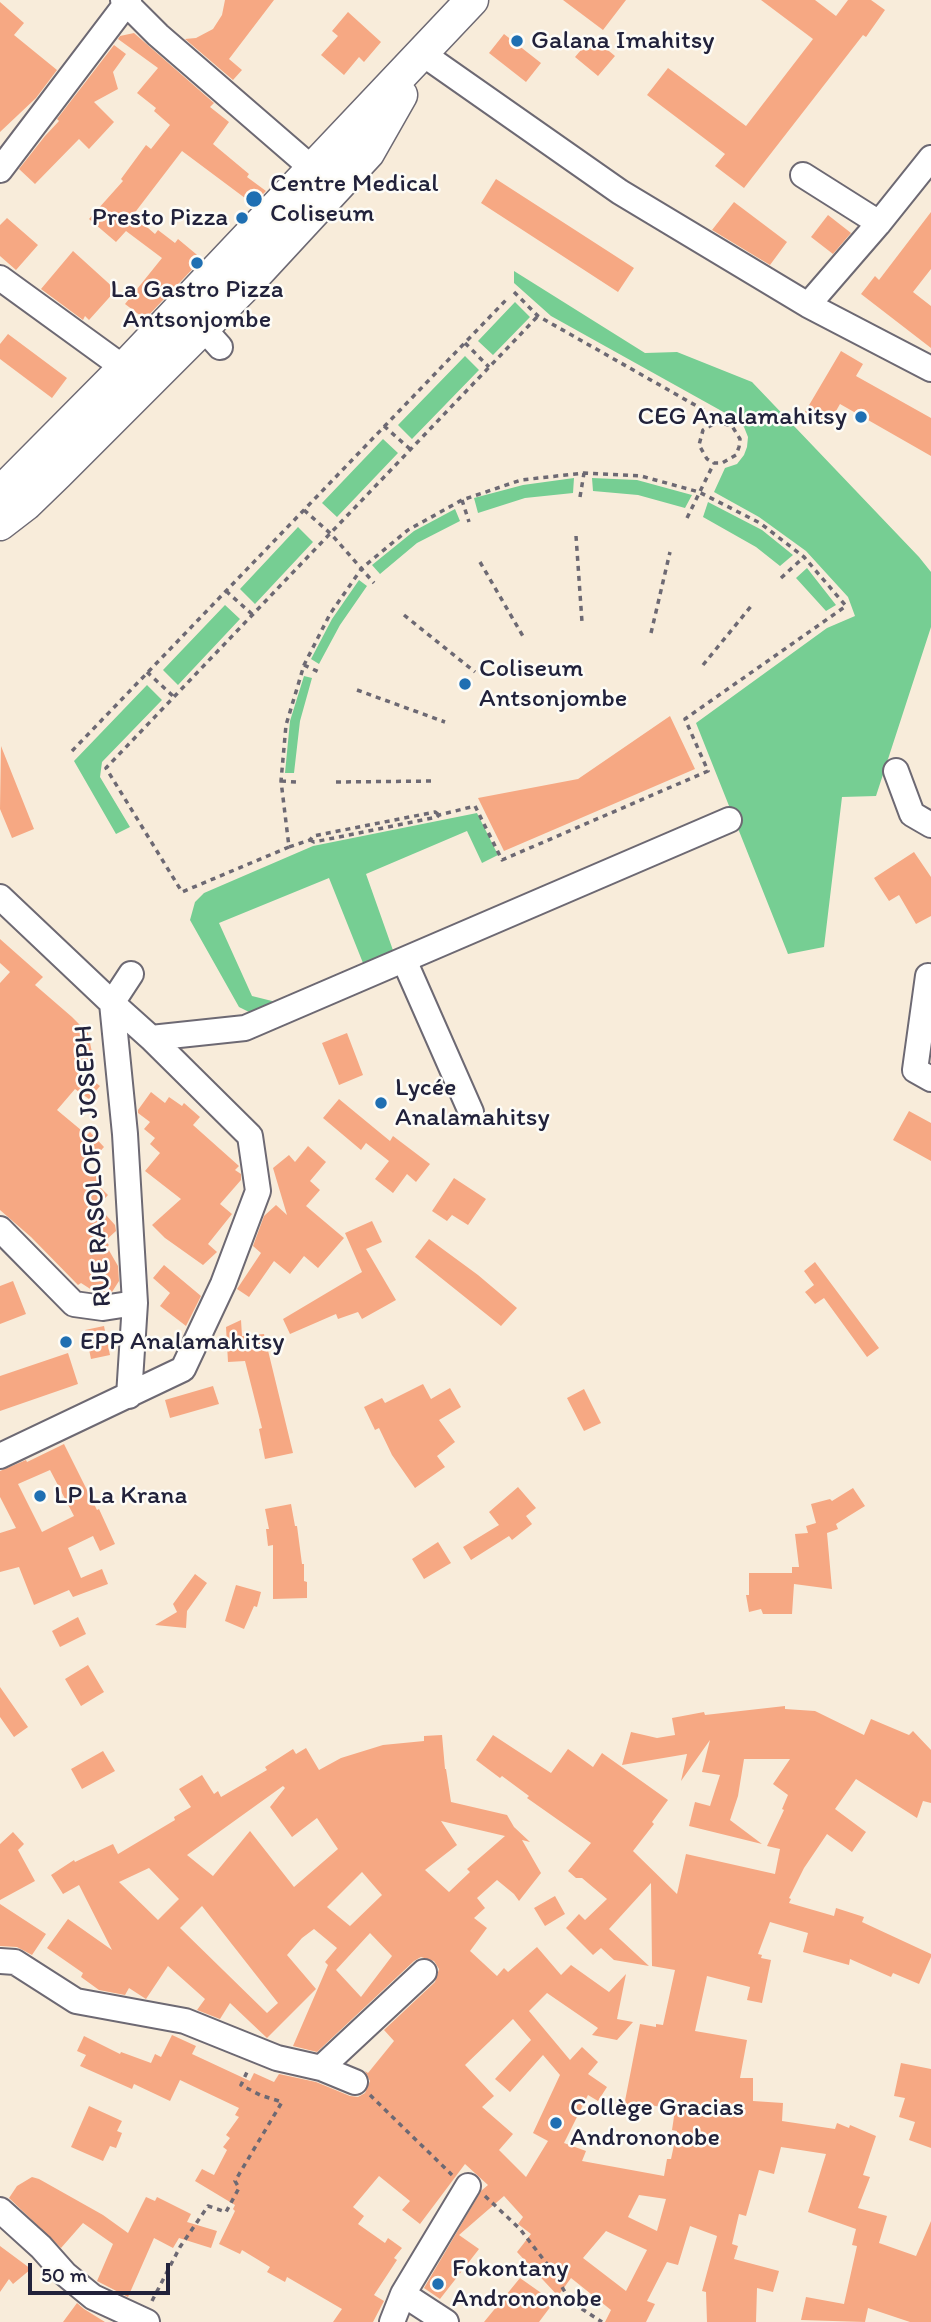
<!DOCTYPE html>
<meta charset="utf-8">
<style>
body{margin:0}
#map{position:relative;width:931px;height:2322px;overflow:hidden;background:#f8ecda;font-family:Itim,sans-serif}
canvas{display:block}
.scale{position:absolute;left:28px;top:2263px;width:142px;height:32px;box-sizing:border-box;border:4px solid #22223b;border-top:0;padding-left:9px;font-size:21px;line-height:24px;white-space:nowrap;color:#22223b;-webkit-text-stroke:5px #fdfcf7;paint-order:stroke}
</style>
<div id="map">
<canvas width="931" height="2322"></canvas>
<div class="scale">50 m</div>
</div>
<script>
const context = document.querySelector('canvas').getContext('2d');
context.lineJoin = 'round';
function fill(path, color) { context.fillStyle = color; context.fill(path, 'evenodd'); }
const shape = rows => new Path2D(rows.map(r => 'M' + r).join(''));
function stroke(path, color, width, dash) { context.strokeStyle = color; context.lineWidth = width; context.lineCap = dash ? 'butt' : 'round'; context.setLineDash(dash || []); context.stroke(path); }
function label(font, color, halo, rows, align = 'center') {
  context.font = font + ' Itim,sans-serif'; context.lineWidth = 5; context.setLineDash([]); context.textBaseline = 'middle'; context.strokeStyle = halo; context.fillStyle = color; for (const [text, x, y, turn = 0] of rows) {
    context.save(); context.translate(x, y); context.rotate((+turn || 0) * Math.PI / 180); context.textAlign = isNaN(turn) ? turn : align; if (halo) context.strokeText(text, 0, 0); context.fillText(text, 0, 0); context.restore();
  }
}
fill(shape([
 [514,271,645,353,677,352,752,382,919,557,931,572,931,627,876,796,842,797,824,947,788,954,696,723,827,628,855,616,848,597,806,551,759,517,714,492,725,468,737,464,744,455,747,447,748,437,744,427,736,419,551,316,514,283],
 [515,302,530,317,493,355,478,341],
 [465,356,479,370,412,439,398,425],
 [383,439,398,453,337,517,322,503],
 [574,478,573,493,525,498,478,513,474,498,523,485],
 [592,478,637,480,692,495,685,508,638,495,593,491],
 [708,502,762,530,793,555,780,566,756,547,703,517],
 [455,509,460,521,417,543,380,574,372,565,414,531],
 [298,527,313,542,255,604,240,589],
 [807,568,836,605,826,611,796,578],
 [359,580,367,586,340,625,319,664,311,659,332,619],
 [225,605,240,619,178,685,163,670],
 [304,676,312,678,300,721,294,773,285,773,290,721],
 [147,685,162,700,102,762,100,777,130,827,116,834,74,761],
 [477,813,498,855,482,863,467,831,366,874,395,956,365,968,329,878,219,923,252,996,284,1004,251,1013,239,1007,190,920,195,902,204,893,313,846]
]), '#76ce93');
fill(shape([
 [225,0,274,0,229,59,242,70,233,80,185,39,196,38,213,29,222,15],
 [563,0,626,0,603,30],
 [761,0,815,0,836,16,848,0,871,0,885,10,866,37,863,35,744,188,715,166,725,154,647,95,668,68,746,126,813,39],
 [0,2,24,23,14,35,57,70,36,98,0,132],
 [348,12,381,42,364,62,359,57,344,75,321,55,338,36,332,31],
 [134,33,214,103,210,107,229,122,213,144,249,174,247,177,266,191,253,204,182,151,133,215,155,234,158,230,175,243,178,239,202,259,145,319,125,304,162,258,126,231,116,242,89,219,123,181,121,179,146,145,151,149,170,125,154,111,156,108,137,93,158,68,118,39,120,36],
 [504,34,541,63,526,82,489,53],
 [592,37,615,56,598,76,575,57],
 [114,45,126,54,113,72,118,89,94,102,114,122,89,149,79,139,35,184,19,169,45,136,59,121,57,119],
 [496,179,634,268,618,292,481,203],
 [734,202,787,242,770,265,712,230],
 [931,212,931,269,913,292,931,306,931,348,861,294,875,276,879,280],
 [828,215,851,233,833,254,811,237],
 [7,218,38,245,16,270,0,256,0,225],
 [73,251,116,290,89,320,85,316,83,320,41,289],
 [8,334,67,378,52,398,0,359,0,344],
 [841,351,863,364,856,376,931,418,931,456,840,404,828,425,805,412],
 [670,716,695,769,504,851,478,798,578,779],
 [1,746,34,829,12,838,0,809],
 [914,852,931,877,931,916,916,924,899,895,889,901,874,878],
 [0,939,43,977,35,985,72,1017,88,1033,95,1067,82,1072,100,1086,89,1099,75,1089,57,1110,87,1135,90,1132,104,1147,85,1168,102,1180,98,1185,108,1195,98,1206,115,1225,116,1231,105,1241,109,1245,107,1247,118,1266,119,1281,112,1292,95,1292,81,1283,78,1285,31,1237,0,1210,0,983,10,972,0,963],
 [347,1033,363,1075,339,1085,322,1043],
 [151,1092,165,1103,169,1097,182,1106,184,1103,200,1117,193,1125,239,1166,235,1170,241,1174,241,1180,220,1204,232,1214,208,1244,217,1252,203,1265,165,1238,152,1225,181,1199,145,1171,160,1153,150,1144,155,1138,144,1129,150,1122,138,1113,138,1110],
 [339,1099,390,1141,393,1136,430,1164,416,1182,407,1174,393,1193,375,1179,389,1161,366,1143,361,1150,323,1118],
 [909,1111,931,1123,931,1161,893,1140],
 [308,1146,326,1162,310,1181,320,1190,306,1206,344,1238,318,1268,304,1256,290,1274,274,1261,249,1297,237,1289,261,1253,253,1246,264,1216,276,1205,287,1215,273,1168,289,1155,295,1162],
 [454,1178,486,1199,468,1225,452,1215,447,1221,432,1211],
 [372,1221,382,1242,366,1249,396,1300,362,1319,358,1312,338,1319,336,1314,290,1334,283,1319,362,1272,345,1233],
 [429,1239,478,1275,517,1308,501,1326,415,1257],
 [815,1262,879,1348,867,1357,824,1298,815,1304,805,1292,814,1285,804,1271],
 [164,1265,201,1296,186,1326,160,1306,170,1293,153,1278],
 [13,1281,26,1314,0,1324,0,1286],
 [241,1320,242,1336,264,1334,293,1453,265,1459,259,1429,262,1428,245,1361,228,1362,226,1327],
 [104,1326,110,1355,91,1359,85,1330],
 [68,1353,78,1384,0,1411,0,1376],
 [423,1384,431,1399,450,1388,461,1407,439,1420,455,1442,437,1456,445,1467,415,1488,392,1455,379,1428,375,1430,364,1407,382,1398,385,1403],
 [213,1386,219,1404,170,1418,165,1400],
 [584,1389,601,1423,584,1431,567,1398],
 [64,1444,97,1510,99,1509,115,1544,100,1551,93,1536,68,1548,81,1578,102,1569,108,1584,73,1597,69,1590,34,1605,19,1567,0,1572,0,1533,16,1528,0,1497,0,1471,26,1460,27,1462],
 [50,1470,74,1516,42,1532,18,1484],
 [518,1487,536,1508,526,1516,532,1524,512,1540,509,1536,471,1560,463,1547,499,1525,489,1512],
 [853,1488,865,1506,836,1524,838,1529,827,1533,832,1589,794,1584,792,1614,763,1614,761,1609,749,1612,746,1595,749,1595,749,1573,792,1573,792,1567,799,1567,795,1534,808,1533,806,1526,816,1523,811,1504,830,1499,832,1501],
 [291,1504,295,1526,297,1526,302,1564,304,1564,304,1581,307,1582,307,1598,273,1599,273,1545,268,1546,266,1529,269,1529,265,1509],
 [438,1542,451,1563,424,1579,412,1559],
 [195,1574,207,1583,187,1611,186,1628,155,1625,177,1612,173,1604],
 [236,1585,261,1592,257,1607,254,1606,244,1629,225,1621],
 [78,1617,86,1634,60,1647,52,1631],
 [88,1665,104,1692,81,1706,65,1679],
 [0,1687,28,1727,14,1737,0,1717],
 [785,1706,785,1709,815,1711,864,1735,871,1719,909,1735,913,1731,931,1750,931,1803,923,1801,917,1818,856,1779,835,1809,866,1832,852,1852,827,1834,804,1868,789,1898,791,1899,789,1903,834,1916,836,1908,864,1917,862,1922,931,1954,931,1957,919,1984,893,1973,891,1977,850,1959,849,1965,803,1952,808,1933,770,1922,758,1954,762,1955,761,1958,771,1960,762,2003,747,2000,750,1987,707,1976,695,2031,747,2040,740,2078,753,2078,753,2101,783,2103,782,2121,835,2129,837,2123,849,2128,850,2125,876,2136,863,2175,870,2177,858,2208,887,2216,879,2243,916,2256,931,2221,931,2322,910,2322,868,2308,865,2322,801,2320,806,2297,844,2304,857,2246,852,2245,856,2229,808,2212,826,2154,781,2147,774,2174,759,2170,746,2216,739,2214,732,2244,738,2246,734,2259,779,2271,773,2292,757,2288,756,2322,707,2322,706,2292,702,2291,717,2236,690,2226,678,2265,667,2262,647,2301,655,2304,646,2322,605,2322,611,2310,571,2278,558,2296,517,2252,531,2234,518,2224,523,2217,504,2196,459,2235,479,2249,440,2299,424,2288,481,2191,488,2185,465,2164,420,2224,402,2210,410,2201,379,2176,353,2207,364,2216,358,2224,385,2243,388,2238,402,2248,394,2258,397,2260,374,2295,384,2301,373,2322,333,2322,342,2309,287,2277,285,2282,267,2272,270,2267,242,2250,240,2254,219,2244,235,2211,233,2209,235,2205,195,2181,202,2169,214,2175,227,2150,223,2147,230,2138,226,2135,239,2117,235,2115,239,2108,180,2080,170,2101,134,2084,132,2089,80,2066,86,2055,77,2051,84,2036,120,2054,121,2052,151,2063,155,2054,161,2057,172,2035,196,2046,192,2054,250,2081,254,2073,274,2082,279,2074,316,2082,350,2096,358,2097,365,2093,370,2081,365,2071,368,2073,394,2041,384,2030,435,1982,439,1969,434,1961,421,1957,414,1961,317,2052,293,2046,328,1965,325,1962,337,1948,314,1929,302,1938,287,1955,316,1989,267,2038,230,2003,220,2019,197,2010,205,1999,168,1966,146,1999,129,1988,125,1995,99,1990,81,1977,83,1973,47,1948,68,1919,112,1950,79,1885,63,1894,51,1875,74,1860,75,1862,113,1844,118,1854,175,1820,174,1817,191,1807,179,1789,202,1775,214,1794,218,1791,221,1797,267,1770,265,1767,293,1749,296,1754,306,1748,319,1770,341,1758,383,1745,424,1741,424,1736,442,1735,445,1769,446,1769,451,1802,507,1815,514,1827,530,1842,522,1840,541,1873,519,1901,514,1894,497,1880,477,1898,485,1908,474,1918,487,1928,470,1951,497,1976,504,1968,508,1972,537,1947,561,1975,571,1965,609,1992,626,1974,617,2019,633,2022,617,2040,592,2035,598,2028,547,1993,529,2011,570,2060,582,2047,598,2062,588,2074,607,2087,598,2101,588,2095,564,2143,586,2151,582,2161,664,2176,667,2159,671,2159,677,2131,672,2130,675,2110,646,2104,645,2110,624,2106,640,2024,656,2027,656,2024,663,2025,675,1970,652,1966,651,1883,609,1929,649,1966,614,1960,601,1948,593,1955,566,1928,579,1914,585,1920,607,1899,582,1878,576,1878,568,1871,591,1843,527,1798,529,1796,502,1776,500,1778,476,1760,493,1735,551,1773,568,1749,593,1767,602,1753,668,1800,652,1822,654,1824,633,1851,677,1894,686,1854,775,1874,780,1849,767,1846,784,1810,782,1809,788,1795,773,1784,790,1759,744,1759,738,1796,730,1820,762,1844,689,1826,695,1802,710,1806,720,1775,702,1772,710,1740,681,1781,687,1754,622,1765,631,1732,657,1738,675,1735,672,1718,704,1712,705,1715],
 [283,1786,285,1788,270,1807,292,1837,317,1818,338,1849,294,1887,250,1831,213,1876,187,1855],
 [441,1821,505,1836,467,1869,470,1872,449,1892,425,1870,457,1845],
 [149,1868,179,1899,158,1920,119,1882],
 [362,1872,382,1895,350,1926,327,1907],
 [202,1906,278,2003,267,2013,180,1928],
 [370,1933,392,1956,361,1997,336,1970],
 [513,2019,531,2040,495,2079,510,2092,543,2055,560,2075,533,2133,548,2141,526,2177,499,2150,513,2134,482,2107,494,2096,465,2065],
 [639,2195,666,2199,657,2231,628,2217],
 [606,2231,647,2250,626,2291,583,2258],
 [103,1751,115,1771,82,1789,71,1769],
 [13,1832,24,1844,18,1850,35,1881,0,1900,0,1844],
 [555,1896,565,1914,545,1926,534,1908],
 [0,1904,46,1934,32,1955,17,1947,0,1946],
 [901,2063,931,2069,931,2148,909,2140,915,2122,899,2117,905,2098,894,2096],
 [89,2106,122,2121,117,2131,122,2133,116,2148,110,2146,103,2161,71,2147],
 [32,2177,39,2179,103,2215,128,2233,146,2197,155,2201,157,2197,191,2214,187,2222,217,2231,211,2248,179,2238,173,2248,154,2238,128,2297,97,2281,113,2244,83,2223,61,2248,9,2198,17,2186],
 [0,2246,31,2269,13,2284,9,2279,0,2292],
 [520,2278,554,2302,539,2322,484,2322],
 [77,2303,84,2309,105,2322,63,2322]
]), '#f6a883');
const minor = shape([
 [123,0,158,35,314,170],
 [423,54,620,192,808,305,931,369],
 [0,170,129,0],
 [803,175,879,223],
 [0,278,124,368],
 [808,305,879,223,931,158],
 [203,328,220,347],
 [896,771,912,814,931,825],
 [0,897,112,1003,125,1134,135,1303,129,1396],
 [404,960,471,1112],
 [928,976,915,1070,931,1079],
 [151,1038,245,1028,729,820],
 [0,1229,74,1304,103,1308,135,1303],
 [0,1456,183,1369,223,1284,258,1191,250,1136,151,1038,112,1003,131,974],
 [0,1961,15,1962,76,2001,185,2021,277,2058,321,2068,355,2082],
 [321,2068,424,1972],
 [0,2210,41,2247,65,2274,93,2297,147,2322],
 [403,2294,468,2186],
 [392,2322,403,2294,446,2322]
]);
const major = shape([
 [0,493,124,368,472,0],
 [0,524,26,504,57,474,245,286,368,153,401,95]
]);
stroke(minor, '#6d6973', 28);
stroke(major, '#6d6973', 35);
stroke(shape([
 [514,292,538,316,709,413,717,422,732,426,740,439,739,447,736,455,722,463,714,463,707,459,699,445,703,430,717,422],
 [465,343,489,367],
 [384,426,410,449],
 [580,497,584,473],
 [462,500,469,522],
 [304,510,331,534,374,583],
 [687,518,714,463],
 [576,536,582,622],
 [480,562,524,638],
 [781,578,804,557],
 [226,591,253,615],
 [404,615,475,672],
 [651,633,670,552],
 [304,665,319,672],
 [703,665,752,605],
 [147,672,174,697],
 [357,690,445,722],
 [72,751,506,300],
 [281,781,296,782],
 [336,782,434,781],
 [310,840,314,842,437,817,439,815,475,806,502,860,708,771,685,719,846,606,804,557,760,523,699,492,641,476,584,473,521,480,462,500,408,530,362,568,330,614,304,665,286,725,281,781,289,847,310,840,313,836,435,812,439,815],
 [289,847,182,892,106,768,538,316],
 [370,2095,452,2175],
 [485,2196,520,2229,554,2273,570,2301,602,2322],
 [152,2301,180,2247,208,2206,226,2212,239,2188,235,2181,282,2102,260,2095,241,2085,248,2070]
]), '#6d6973', 3.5, [5, 5]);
stroke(minor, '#fff', 24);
stroke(major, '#fff', 32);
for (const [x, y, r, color] of [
 [517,41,7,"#1f6fb2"],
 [254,199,9,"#1f6fb2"],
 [242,218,7,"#1f6fb2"],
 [197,263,7,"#1f6fb2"],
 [861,417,7,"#1f6fb2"],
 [465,684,7,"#1f6fb2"],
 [381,1103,7,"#1f6fb2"],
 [66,1342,7,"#1f6fb2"],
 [40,1496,7,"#1f6fb2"],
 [556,2123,7,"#1f6fb2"],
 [438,2284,7,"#1f6fb2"]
]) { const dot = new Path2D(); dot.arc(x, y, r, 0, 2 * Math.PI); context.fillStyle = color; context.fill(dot); stroke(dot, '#fdfcf7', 2.5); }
label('26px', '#22223b', '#fdfcf7', [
 ["Galana Imahitsy",531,41],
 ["Centre Medical",270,184],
 ["Coliseum",270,214],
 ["Presto Pizza",228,218,"right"],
 ["La Gastro Pizza",197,290,"center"],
 ["Antsonjombe",197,320,"center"],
 ["CEG Analamahitsy",847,417,"right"],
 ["Coliseum",479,669],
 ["Antsonjombe",479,699],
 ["Lycée",395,1088],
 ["Analamahitsy",395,1118],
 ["EPP Analamahitsy",80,1342],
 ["LP La Krana",54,1496],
 ["Collège Gracias",570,2108],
 ["Andrononobe",570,2138],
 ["Fokontany",452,2269],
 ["Andrononobe",452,2299]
], 'left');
label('26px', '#22223b', '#fdfcf7', [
 ["RUE RASOLOFO JOSEPH",94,1166,-94]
]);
</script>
